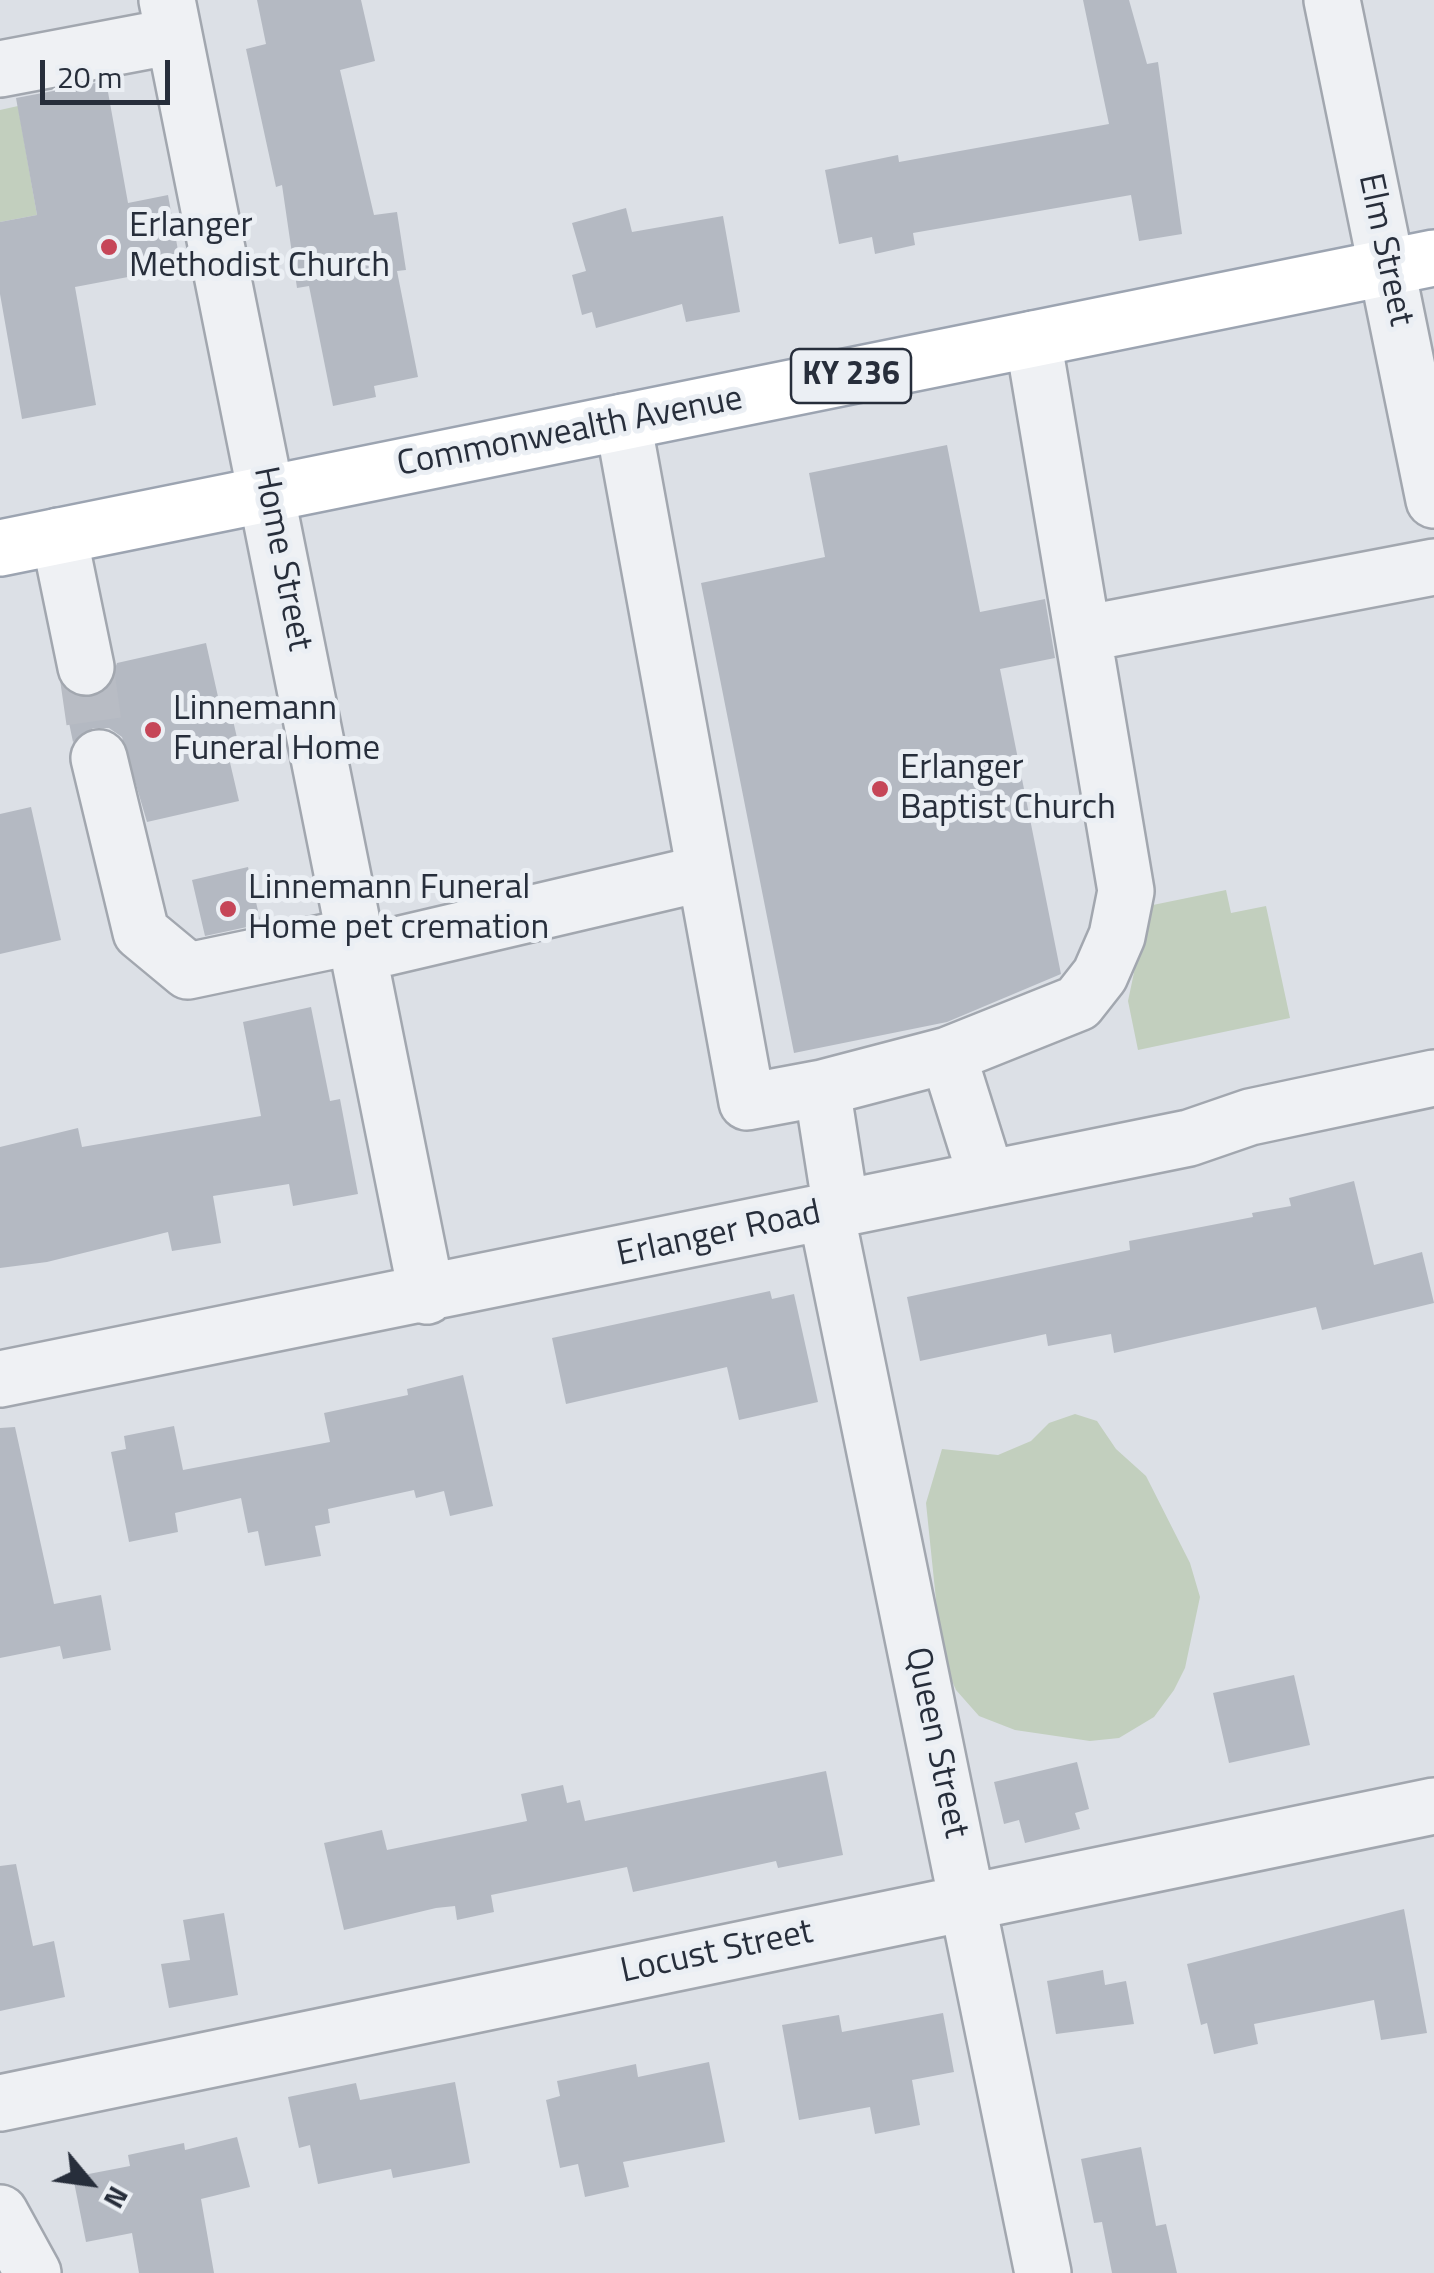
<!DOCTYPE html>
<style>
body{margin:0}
#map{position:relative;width:1434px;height:2273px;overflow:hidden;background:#dce0e6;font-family:"Titillium Web",sans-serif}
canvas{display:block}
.north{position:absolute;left:40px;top:2133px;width:100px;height:100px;-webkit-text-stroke:8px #ebeff4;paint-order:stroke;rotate:119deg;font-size:28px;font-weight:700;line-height:40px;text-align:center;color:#272e3b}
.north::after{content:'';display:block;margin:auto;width:35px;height:45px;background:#272e3b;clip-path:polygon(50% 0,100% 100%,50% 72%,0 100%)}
.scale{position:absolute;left:40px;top:60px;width:130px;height:45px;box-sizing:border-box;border:5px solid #272e3b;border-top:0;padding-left:12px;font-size:30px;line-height:35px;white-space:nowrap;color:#272e3b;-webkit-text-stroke:8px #ebeff4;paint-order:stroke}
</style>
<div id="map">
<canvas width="1434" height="2273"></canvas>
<div class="north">N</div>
<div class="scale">20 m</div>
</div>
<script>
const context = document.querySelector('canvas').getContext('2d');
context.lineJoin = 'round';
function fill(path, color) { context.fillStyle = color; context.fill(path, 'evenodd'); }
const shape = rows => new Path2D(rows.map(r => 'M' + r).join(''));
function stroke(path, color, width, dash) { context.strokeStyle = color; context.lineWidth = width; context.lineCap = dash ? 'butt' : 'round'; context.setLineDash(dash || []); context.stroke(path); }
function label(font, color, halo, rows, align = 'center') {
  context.font = font + ' "Titillium Web",sans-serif'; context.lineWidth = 10; context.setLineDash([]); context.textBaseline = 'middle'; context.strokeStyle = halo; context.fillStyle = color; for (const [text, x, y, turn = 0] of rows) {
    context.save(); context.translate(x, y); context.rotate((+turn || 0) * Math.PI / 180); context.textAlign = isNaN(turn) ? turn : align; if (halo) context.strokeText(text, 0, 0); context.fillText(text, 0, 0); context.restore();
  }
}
fill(shape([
 [18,106,37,215,0,222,0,110],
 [1226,890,1231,913,1266,906,1290,1018,1138,1050,1128,1001,1148,906],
 [1075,1414,1097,1421,1116,1449,1146,1476,1190,1563,1200,1597,1185,1668,1174,1690,1154,1717,1119,1738,1090,1741,1015,1730,979,1716,956,1690,942,1658,926,1503,942,1449,998,1455,1031,1441,1049,1423]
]), '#c2cfbe');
fill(shape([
 [257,0,361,0,375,61,340,70,374,215,397,212,406,270,397,271,418,377,374,386,376,397,333,406,309,286,297,288,282,185,276,187,246,49,266,44],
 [1083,0,1129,0,1147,64,1158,62,1182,234,1139,241,1131,195,913,233,915,245,875,254,872,237,839,244,825,170,898,155,899,162,1109,124],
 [106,81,128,203,168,195,181,267,75,287,96,405,22,419,0,294,0,222,37,215,16,98],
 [626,208,632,232,723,216,740,312,686,322,682,304,596,328,592,312,582,315,572,275,586,271,572,223],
 [947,445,980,612,1045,599,1055,658,1000,669,1061,974,947,1022,794,1053,701,583,825,557,809,473],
 [206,643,221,710,230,707,240,751,228,754,239,801,147,822,122,737,109,728,93,728,73,742,61,684,75,696,93,697,107,690,117,663],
 [31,807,61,940,0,954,0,814],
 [248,867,261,924,205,936,192,880],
 [311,1007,330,1101,340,1099,358,1194,293,1206,289,1184,213,1196,221,1243,172,1251,168,1232,47,1262,0,1268,0,1147,78,1128,82,1147,261,1116,243,1022],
 [1354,1181,1374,1265,1422,1252,1434,1303,1322,1330,1316,1307,1114,1353,1111,1334,1048,1346,1046,1334,920,1361,907,1297,1130,1250,1129,1241,1253,1217,1252,1213,1291,1206,1289,1198],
 [770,1291,772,1299,794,1294,818,1402,739,1420,727,1367,566,1404,552,1338],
 [463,1375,493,1506,450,1516,444,1491,416,1498,414,1490,328,1509,330,1523,315,1526,321,1556,265,1566,258,1531,248,1533,241,1498,175,1513,178,1532,129,1542,111,1452,126,1449,124,1436,174,1426,183,1470,330,1442,324,1413,408,1395,407,1389],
 [15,1427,54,1604,101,1595,111,1650,63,1659,60,1646,0,1658,0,1428],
 [1294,1675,1310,1745,1229,1763,1213,1693],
 [1077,1762,1089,1809,1075,1813,1080,1829,1025,1843,1019,1820,1004,1824,994,1782],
 [826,1771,843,1855,778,1868,776,1861,633,1892,627,1867,491,1895,494,1912,457,1920,455,1906,436,1908,344,1930,324,1843,382,1830,387,1850,527,1821,521,1794,563,1785,567,1803,580,1800,585,1821],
 [16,1864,33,1946,54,1941,65,1997,0,2011,0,1866],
 [1404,1909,1427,2033,1381,2040,1374,2000,1254,2024,1258,2044,1214,2054,1207,2023,1201,2025,1187,1964],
 [224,1913,238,1995,169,2008,161,1964,190,1960,183,1920],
 [1103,1970,1105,1985,1126,1981,1134,2024,1056,2034,1047,1981],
 [943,2013,954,2072,912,2080,920,2125,875,2134,870,2107,799,2120,782,2025,839,2015,842,2032],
 [709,2062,725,2142,623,2162,629,2187,585,2197,578,2164,560,2168,546,2100,560,2096,557,2081,636,2064,638,2077],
 [455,2082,470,2163,393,2178,391,2169,318,2184,310,2145,299,2148,288,2097,356,2083,360,2100],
 [237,2137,250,2187,201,2199,214,2273,139,2273,132,2233,86,2242,73,2177,130,2166,128,2155,184,2143,185,2150],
 [1141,2147,1156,2226,1166,2224,1177,2273,1112,2273,1102,2222,1094,2223,1081,2159]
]), '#b4b9c2');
stroke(shape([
 [86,667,99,758]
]), '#b8bcc4', 55, [55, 28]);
const minor = shape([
 [167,0,427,1296],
 [1332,0,1434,500],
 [0,69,174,36],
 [623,422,747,1102,822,1088],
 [59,536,86,667],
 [1083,634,1434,567],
 [99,758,141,932,188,971,355,936],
 [359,954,704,873],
 [948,1055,1078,1003,1100,975,1117,936,1126,891,1033,339],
 [841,1209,822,1088,948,1055,987,1179],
 [826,1212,1043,2273],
 [0,1379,1189,1138,1250,1117,1434,1078],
 [0,2103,1434,1806],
 [0,2213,33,2273]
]);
const major = shape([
 [0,548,1434,258]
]);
stroke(minor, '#a2a7af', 60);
stroke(major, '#9ca4b1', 60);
stroke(minor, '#eff1f4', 55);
stroke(major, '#fff', 55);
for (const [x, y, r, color] of [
 [109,247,10,"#c64658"],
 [153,730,10,"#c64658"],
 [880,789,10,"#c64658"],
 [228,909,10,"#c64658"]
]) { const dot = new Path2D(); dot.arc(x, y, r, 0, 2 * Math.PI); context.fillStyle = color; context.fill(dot); stroke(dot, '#ebeff4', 4); }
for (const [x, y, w] of [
 [851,376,120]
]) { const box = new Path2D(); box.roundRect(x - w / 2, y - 27, w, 54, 8); context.fillStyle = '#ebeff4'; context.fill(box); stroke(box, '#272e3b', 2.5); }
label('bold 32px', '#272e3b', null, [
 ["KY 236",851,376]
]);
label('35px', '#272e3b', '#ebeff4', [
 ["Erlanger",129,227],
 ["Methodist Church",129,267],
 ["Linnemann",173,710],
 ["Funeral Home",173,750],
 ["Erlanger",900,769],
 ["Baptist Church",900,809],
 ["Linnemann Funeral",248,889],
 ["Home pet cremation",248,929]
], 'left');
label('35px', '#272e3b', '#ebeff4', [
 ["Elm Street",1384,250,78],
 ["Commonwealth Avenue",570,433,-11],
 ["Home Street",281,559,79],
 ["Erlanger Road",719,1235,-12],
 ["Queen Street",935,1743,78],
 ["Locust Street",717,1953,-12]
]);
</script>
